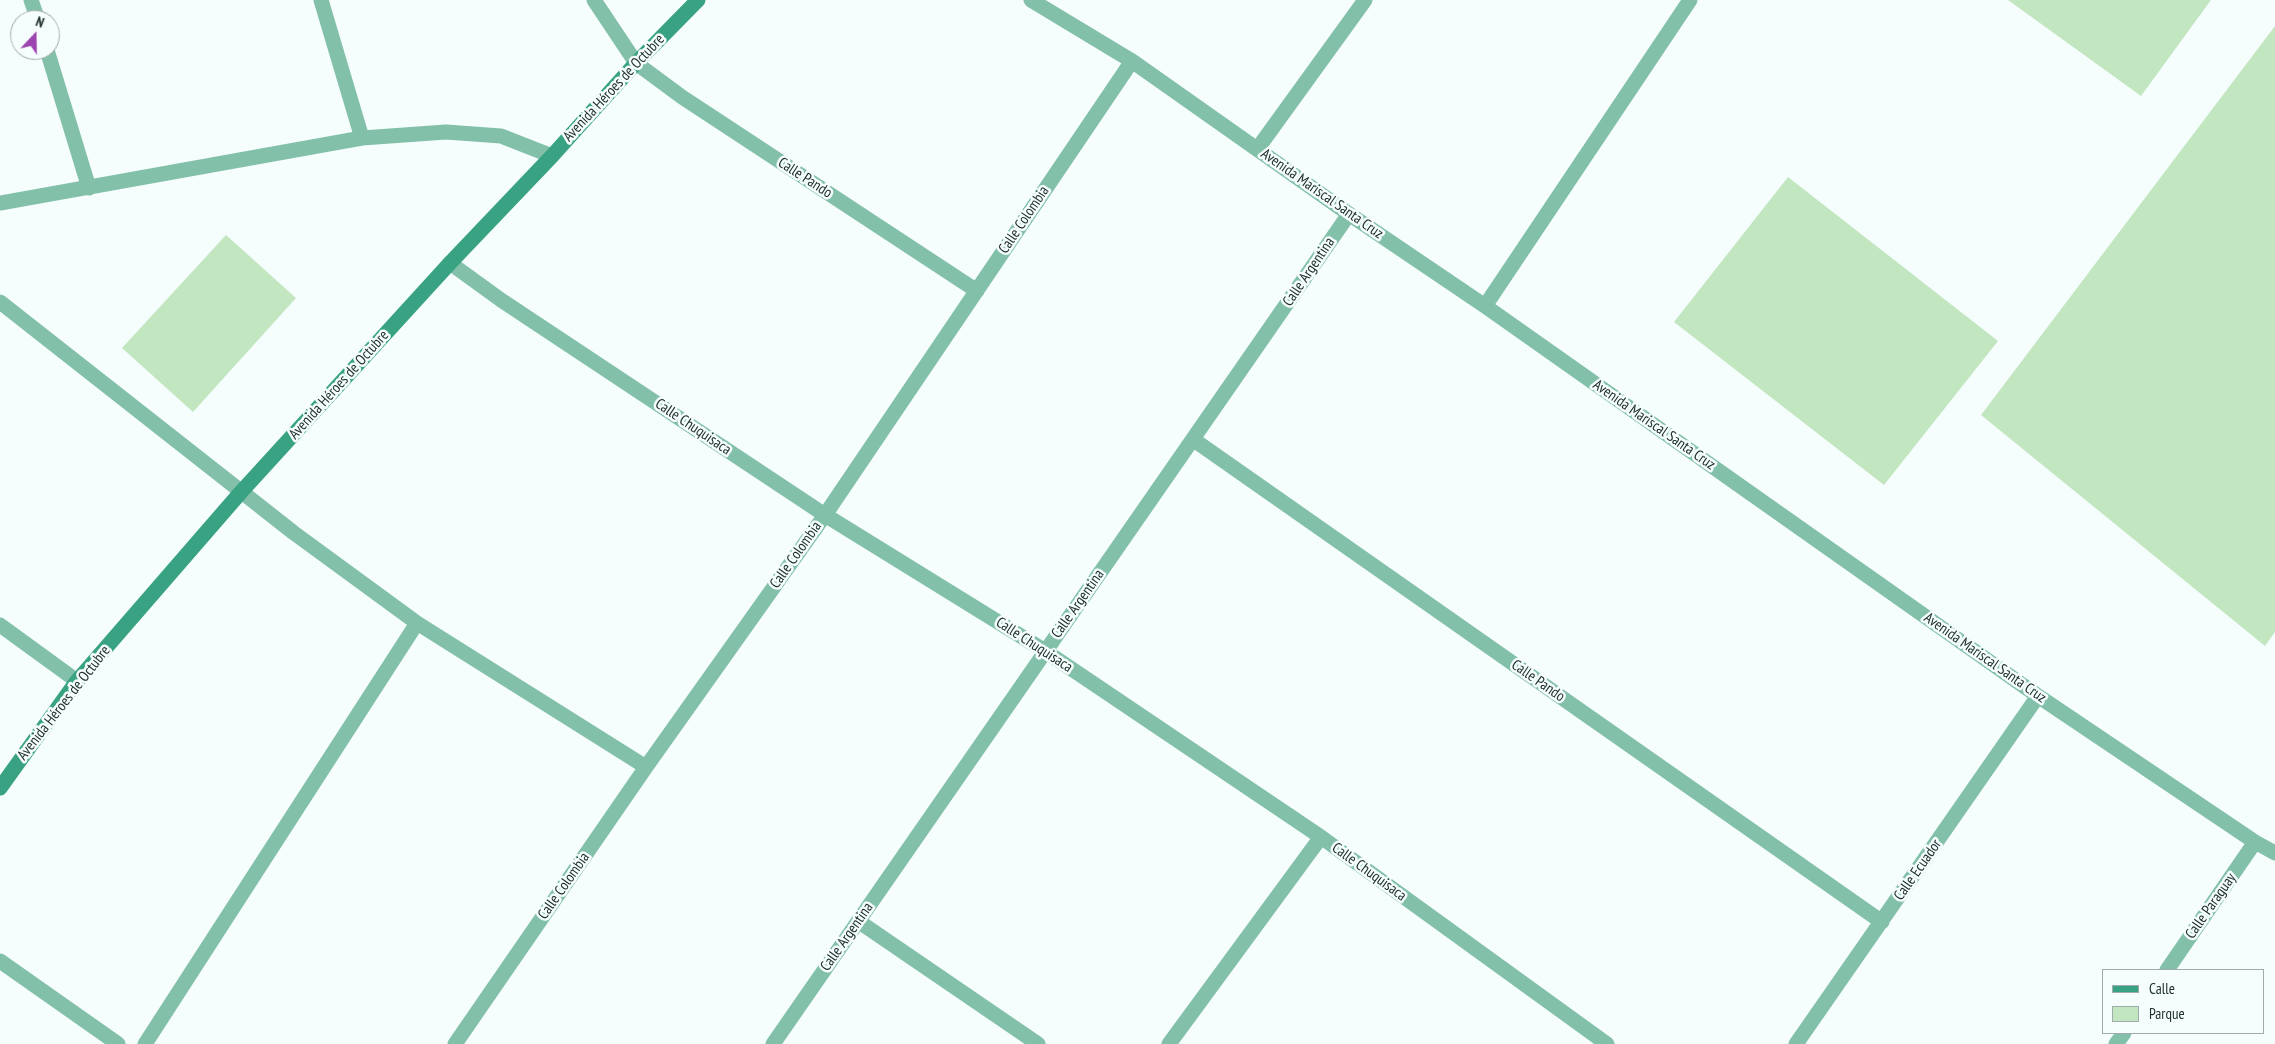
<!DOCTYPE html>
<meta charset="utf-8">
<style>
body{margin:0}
#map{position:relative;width:2275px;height:1044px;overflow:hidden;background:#f5fdfd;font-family:"PT Sans Narrow",sans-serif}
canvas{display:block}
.legend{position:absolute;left:2102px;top:969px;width:162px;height:65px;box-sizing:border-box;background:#f5fdfd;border:1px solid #a0abab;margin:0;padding:6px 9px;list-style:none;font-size:15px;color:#203130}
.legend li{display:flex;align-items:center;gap:10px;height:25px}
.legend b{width:25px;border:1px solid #a0abab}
.north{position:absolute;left:10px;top:10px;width:50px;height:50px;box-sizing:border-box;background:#f5fdfd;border:1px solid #a0abab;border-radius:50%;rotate:21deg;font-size:14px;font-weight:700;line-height:20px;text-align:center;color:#203130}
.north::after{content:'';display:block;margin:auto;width:18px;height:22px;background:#9c44b0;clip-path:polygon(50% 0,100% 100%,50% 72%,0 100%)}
</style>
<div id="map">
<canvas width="2275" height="1044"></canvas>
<ul class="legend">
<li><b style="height:6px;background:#38a282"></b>Calle</li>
<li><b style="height:14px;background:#c2e7c0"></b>Parque</li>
</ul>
<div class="north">N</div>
</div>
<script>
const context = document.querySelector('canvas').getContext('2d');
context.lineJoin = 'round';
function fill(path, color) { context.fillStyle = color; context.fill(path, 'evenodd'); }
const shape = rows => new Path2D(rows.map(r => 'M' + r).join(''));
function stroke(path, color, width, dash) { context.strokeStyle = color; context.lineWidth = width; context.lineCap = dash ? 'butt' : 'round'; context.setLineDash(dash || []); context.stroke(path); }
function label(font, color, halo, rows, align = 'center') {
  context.font = font + ' "PT Sans Narrow",sans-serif'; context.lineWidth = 5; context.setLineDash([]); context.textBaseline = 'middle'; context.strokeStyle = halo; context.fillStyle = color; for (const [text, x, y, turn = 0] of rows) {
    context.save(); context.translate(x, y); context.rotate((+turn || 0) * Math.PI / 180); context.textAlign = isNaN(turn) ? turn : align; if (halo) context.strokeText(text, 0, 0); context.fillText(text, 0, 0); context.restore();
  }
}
fill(shape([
 [2008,0,2211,0,2141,96],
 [2275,26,2275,632,2265,646,1981,415],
 [1788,177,1998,341,1884,485,1674,322],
 [226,235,296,298,193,412,122,348]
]), '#c2e7c0');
stroke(shape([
 [31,0,38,20],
 [321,0,362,138],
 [594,0,636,63,682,97,977,291],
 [1031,0,1132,61,1349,214,1485,306,2038,696,2255,842,2275,853],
 [47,50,89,188],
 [1258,148,1365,0],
 [0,203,362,138,446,132,501,136,552,156],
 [450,263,501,300,825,515,1045,651,1321,837,1607,1044],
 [0,302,294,533,417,623,646,767],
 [1485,306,1690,0],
 [1194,440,1882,922],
 [0,625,77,681],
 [858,921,1038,1044],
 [0,961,118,1044],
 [2167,970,2255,842],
 [145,1044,417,623],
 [455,1044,646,767,825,515,1132,61],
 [773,1044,1349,214],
 [1169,1044,1321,837],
 [1796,1044,2038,696],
 [2116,1044,2124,1033]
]), '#83c0a9', 15);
stroke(shape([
 [0,788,77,681,241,492,450,263,552,156,636,63,698,0]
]), '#38a282', 15);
label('15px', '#203130', '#f5fdfd', [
 ["Avenida Héroes de Octubre",614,88,-47],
 ["Calle Pando",805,178,33],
 ["Avenida Mariscal Santa Cruz",1322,194,35],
 ["Calle Colombia",1024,220,-56],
 ["Calle Argentina",1309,272,-56],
 ["Avenida Héroes de Octubre",339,385,-48],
 ["Avenida Mariscal Santa Cruz",1654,425,35],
 ["Calle Chuquisaca",693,427,34],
 ["Calle Colombia",796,555,-55],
 ["Calle Argentina",1078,604,-55],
 ["Calle Chuquisaca",1034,645,33],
 ["Avenida Mariscal Santa Cruz",1985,658,35],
 ["Calle Pando",1538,681,35],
 ["Avenida Héroes de Octubre",64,703,-52],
 ["Calle Ecuador",1918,870,-55],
 ["Calle Chuquisaca",1369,872,36],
 ["Calle Colombia",564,886,-55],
 ["Calle Paraguay",2211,906,-55],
 ["Calle Argentina",847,937,-55]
]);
</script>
